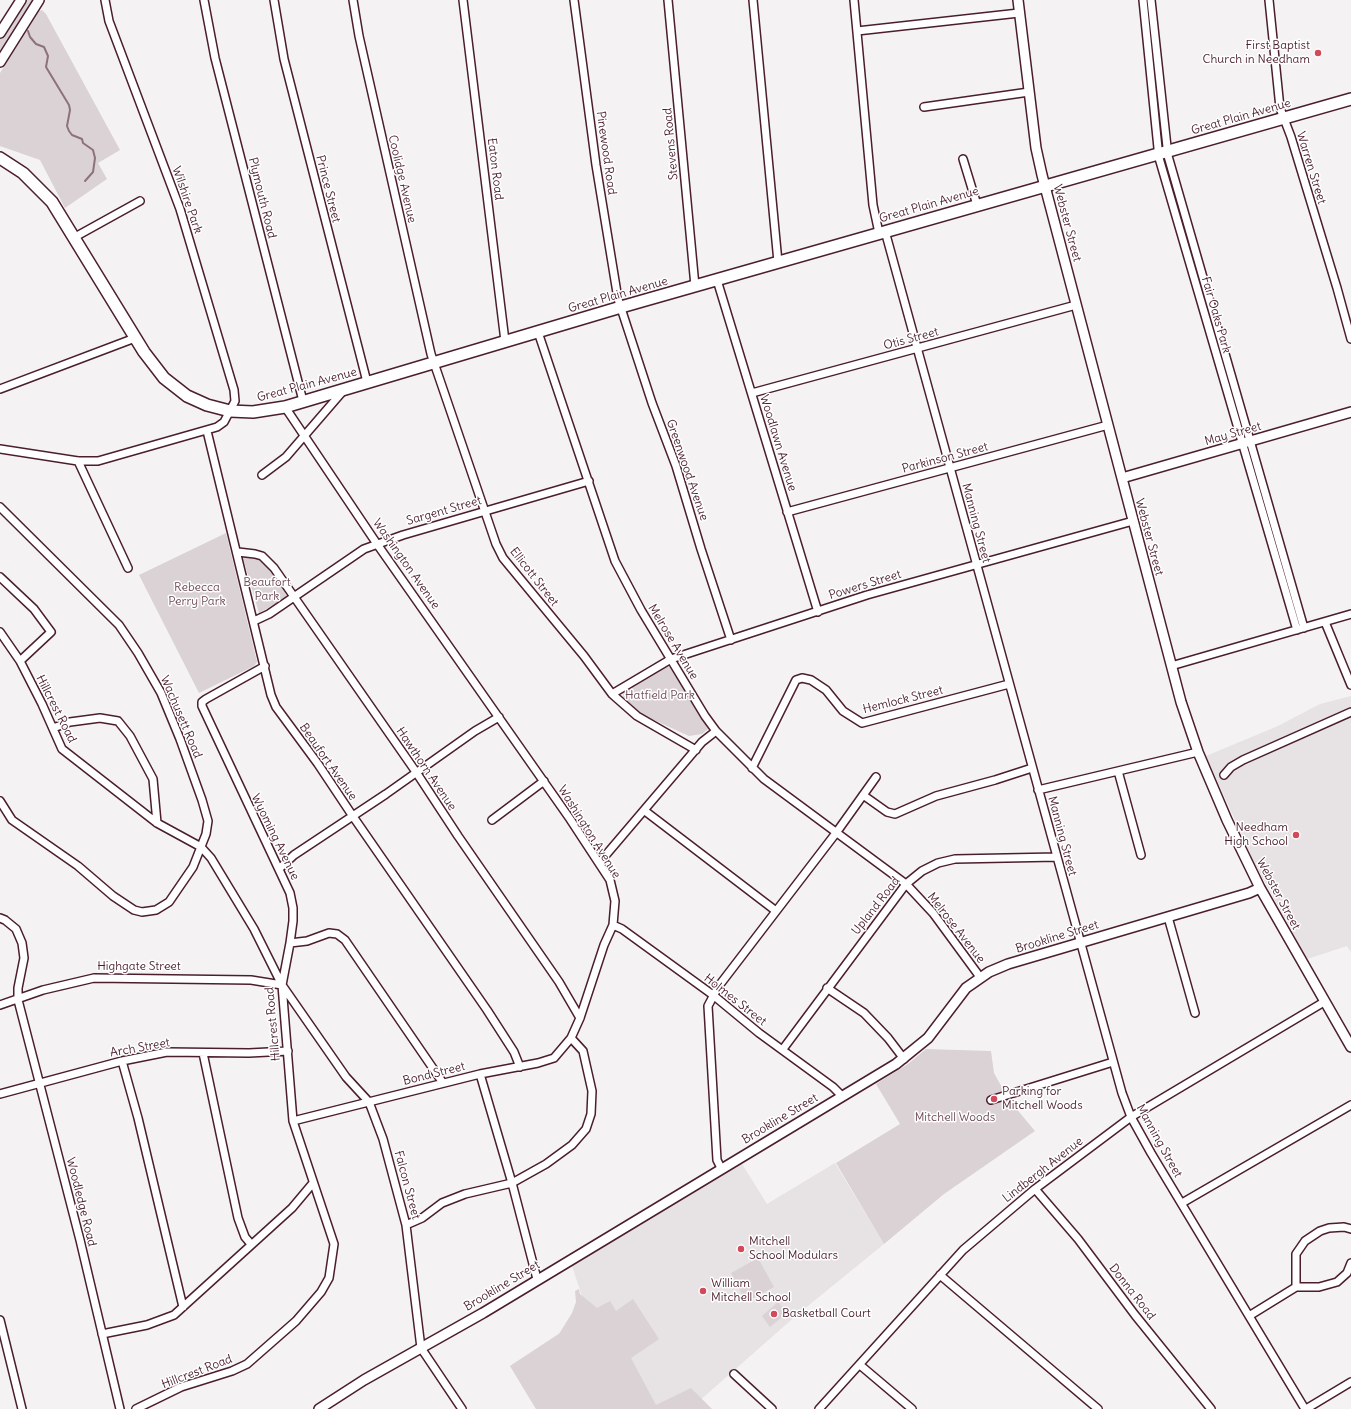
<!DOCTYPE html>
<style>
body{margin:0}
canvas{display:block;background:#f4f2f2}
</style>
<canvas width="1351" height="1409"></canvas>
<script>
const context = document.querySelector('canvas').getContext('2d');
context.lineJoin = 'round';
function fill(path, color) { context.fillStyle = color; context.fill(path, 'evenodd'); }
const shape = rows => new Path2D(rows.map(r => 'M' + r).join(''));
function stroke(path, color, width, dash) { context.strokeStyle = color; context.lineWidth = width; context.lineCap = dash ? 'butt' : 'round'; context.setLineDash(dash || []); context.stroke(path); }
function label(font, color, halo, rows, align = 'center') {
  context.font = font + ' Delius,sans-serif'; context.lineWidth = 3; context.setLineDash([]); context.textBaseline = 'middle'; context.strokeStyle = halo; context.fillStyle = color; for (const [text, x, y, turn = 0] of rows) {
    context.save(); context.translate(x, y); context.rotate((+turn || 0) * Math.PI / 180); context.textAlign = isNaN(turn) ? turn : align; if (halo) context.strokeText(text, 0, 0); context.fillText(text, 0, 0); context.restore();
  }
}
fill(shape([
 [1351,696,1351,952,1347,946,1307,959,1254,862,1206,756,1278,726,1320,704],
 [835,1163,884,1244,798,1314,690,1409,536,1409,510,1366,588,1314,572,1266,742,1164,767,1204]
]), '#e7e2e3');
fill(shape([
 [24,0,35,0,0,56,0,39],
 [42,10,46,14,120,150,98,163,107,179,65,208,40,160,0,146,0,73,39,11],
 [1163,161,1166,161,1205,299,1204,300],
 [1207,307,1209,307,1245,434,1243,435,1205,308],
 [226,533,257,662,254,666,199,693,139,575],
 [250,557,261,559,271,570,288,597,259,613,243,558],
 [667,666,673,669,707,723,708,729,702,734,689,736,643,715,629,704,623,696,624,690,658,669],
 [926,1049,991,1051,994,1073,1009,1100,1035,1131,944,1194,884,1244,836,1163,900,1124,876,1084,908,1064],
 [758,1258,774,1287,746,1302,731,1273],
 [579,1289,580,1294,597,1308,610,1301,616,1311,633,1299,659,1339,631,1358,656,1405,691,1388,712,1409,536,1409,510,1366,559,1334,572,1313,576,1302,575,1291],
 [778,1302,787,1313,770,1327,762,1316]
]), '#dbd2d5');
stroke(shape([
 [28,31,30,37,36,44,44,47,48,56,46,67,69,105,70,110,67,126,69,131,72,135,82,139,83,143,93,150,95,158,93,172,85,181]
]), '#8d727a', 2);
const minor = shape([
 [204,0,215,58,303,401],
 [274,0,284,59,367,382],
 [353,0,359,36,431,354,496,544,503,558,584,656,612,694,637,716,696,750],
 [463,0,505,341],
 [574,0,596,165,618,299,652,403,676,466,701,549,731,640],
 [668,0,695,286],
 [753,0,778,262],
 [854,0,873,205,879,233],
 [1143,0,1159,158,1297,630],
 [1151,0,1168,156,1304,628],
 [1269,0,1280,108,1291,137,1337,288,1351,339],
 [857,31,1019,13],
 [924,107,1029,92],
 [963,159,977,205],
 [885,231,1122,1093,1131,1117,1151,1153,1305,1409],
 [75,237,140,201],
 [717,280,818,612],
 [538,332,615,561,641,610,705,716,716,731,764,779,906,884,933,913,980,977],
 [0,389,135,338],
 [752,393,1076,305],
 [285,407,377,544,570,819,610,880,615,901,613,925,604,945,580,1018,571,1038,583,1051,592,1091,591,1114,586,1129,572,1145,546,1164,512,1183,465,1194,442,1203,422,1218,406,1225],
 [207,431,271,695,276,707,318,764,352,815,487,1010,514,1052,520,1067],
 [0,449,78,461,98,461,217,427,224,422,235,401,234,390,180,209,109,21,105,0],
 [78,461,128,568],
 [262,475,286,457,343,391],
 [0,507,119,625,138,653,161,693,180,739,202,800,208,821,206,834,193,867,169,902,156,910,142,912,134,910,113,896,78,866,12,820,0,801],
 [787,512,1108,425],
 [238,552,255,554,262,556,274,568,416,772,458,836,559,982,580,1018],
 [0,577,34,609,51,632,20,661],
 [254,621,269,614,364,549,403,535,589,481],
 [1325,622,1351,685],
 [0,632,20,661,42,704,62,749,157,823,201,847,211,858,254,929,282,985,293,1121,334,1244,329,1278,321,1292,296,1321,247,1364,232,1371,181,1387,136,1409],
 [265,666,206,699,202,702,202,706,290,893,293,908,293,921,290,943,282,985],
 [1171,666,1351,614],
 [612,694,671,659,867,595,1133,521],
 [53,728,70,722,100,718,118,721,130,736,153,779,157,823],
 [752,768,796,680,802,678,811,680,826,690,843,711,862,723,1009,684],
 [1118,771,1141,855],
 [1224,775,1231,767,1243,760,1351,712],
 [1038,790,1198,752],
 [863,795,887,812,895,814,936,796,995,780,1032,768],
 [645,811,776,911],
 [492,820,544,781],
 [599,863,702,742,716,731],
 [280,868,294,855,386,794,475,731,499,717],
 [1168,917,1195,1013],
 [0,918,5,920,16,929,22,943,24,958,18,988,18,1000,80,1240,120,1409],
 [613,925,622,929,713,995,759,1033,833,1087,842,1096],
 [290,943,307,941,329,933,337,934,345,940,443,1083],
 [282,985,346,1077,369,1102,383,1139,406,1225,421,1348,462,1409],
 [827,988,864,1013,888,1038,904,1059],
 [0,1005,43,990,94,978,251,980,282,985],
 [783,1049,906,884,922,871,938,863,955,859,1057,857],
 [203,1053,238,1218,245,1237,251,1244],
 [122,1061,138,1118,183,1307],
 [480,1074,512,1183,537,1279],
 [0,1094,122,1061,167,1052,249,1053,288,1051],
 [991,1100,1113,1062],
 [293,1121,480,1074,538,1063,554,1058,571,1038],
 [721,1168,717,1160,708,1006,718,987,836,833,876,777],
 [1035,1189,1078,1239,1135,1315,1211,1409],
 [1182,1203,1351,1105],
 [940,1275,1098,1409],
 [1296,1287,1296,1254,1305,1241,1320,1231,1329,1228,1344,1227,1351,1229],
 [1249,1316,1296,1287,1319,1287,1337,1282,1347,1273,1351,1263],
 [0,1320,22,1409],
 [102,1334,147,1325,174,1315,292,1208,313,1183],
 [860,1365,912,1409],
 [734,1374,772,1409],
 [819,1409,963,1250,1035,1189,1131,1117,1324,1002],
 [1306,1409,1351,1382]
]);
const tertiary = shape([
 [1018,0,1036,148,1042,175,1181,702,1198,752,1227,820,1260,888,1351,1047],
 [0,33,21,0],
 [0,62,39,0],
 [1122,478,1351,412],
 [319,1409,364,1380,483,1313,896,1064,928,1038,966,988,989,972,1008,964,1249,893,1260,888]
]);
const secondary = shape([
 [0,158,23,173,52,202,144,352,164,378,187,396,207,405,230,411,253,412,285,407,621,307,1351,99]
]);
stroke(minor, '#4a1f2b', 10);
stroke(tertiary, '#4a1f2b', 12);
stroke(secondary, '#4a1f2b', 14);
stroke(minor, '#fff', 7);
stroke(tertiary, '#fff', 9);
stroke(secondary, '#fff', 11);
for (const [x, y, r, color] of [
 [1318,53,4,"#d1495b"],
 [1296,835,4,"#d1495b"],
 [994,1099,4,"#d1495b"],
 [741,1249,4,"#d1495b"],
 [703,1291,4,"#d1495b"],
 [774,1314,4,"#d1495b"]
]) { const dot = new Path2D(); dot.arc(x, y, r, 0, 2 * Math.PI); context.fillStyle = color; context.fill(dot); stroke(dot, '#fff', 1.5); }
label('12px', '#4a1f2b', '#fff', [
 ["First Baptist",1310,46,"right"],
 ["Church in Needham",1310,60,"right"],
 ["Needham",1288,828,"right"],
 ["High School",1288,842,"right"],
 ["Parking for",1002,1092],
 ["Mitchell Woods",1002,1106],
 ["Mitchell",749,1242],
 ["School Modulars",749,1256],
 ["William",711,1284],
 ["Mitchell School",711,1298],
 ["Basketball Court",782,1314]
], 'left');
label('12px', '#4a1f2b', '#fff', [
 ["Great Plain Avenue",1241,117,-16],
 ["Stevens Road",671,144,-95],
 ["Pinewood Road",606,153,82],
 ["Warren Street",1311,168,73],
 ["Eaton Road",495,169,83],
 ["Coolidge Avenue",402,179,77],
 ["Prince Street",328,189,76],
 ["Plymouth Road",262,198,76],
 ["Wilshire Park",187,200,71],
 ["Great Plain Avenue",929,205,-16],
 ["Webster Street",1067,223,75],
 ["Great Plain Avenue",618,295,-16],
 ["Fair Oaks Park",1216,315,74],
 ["Otis Street",911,339,-15],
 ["Great Plain Avenue",307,385,-15],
 ["May Street",1233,434,-16],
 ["Woodlawn Avenue",778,443,73],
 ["Parkinson Street",945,458,-15],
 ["Greenwood Avenue",687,470,71],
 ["Sargent Street",444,511,-16],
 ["Manning Street",976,523,75],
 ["Webster Street",1149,537,75],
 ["Washington Avenue",406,564,55],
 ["Ellicott Street",534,577,52],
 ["Powers Street",865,585,-17],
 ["Melrose Avenue",673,642,59],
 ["Hemlock Street",903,700,-14],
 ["Hillcrest Road",56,709,63],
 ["Wachusett Road",181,717,67],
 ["Beaufort Avenue",328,762,55],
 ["Hawthorn Avenue",426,769,56],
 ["Washington Avenue",589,832,58],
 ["Manning Street",1062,836,75],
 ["Wyoming Avenue",275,837,64],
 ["Webster Street",1278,894,62],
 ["Upland Road",876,906,-52],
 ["Melrose Avenue",956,928,52],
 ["Brookline Street",1057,937,-17],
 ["Highgate Street",139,967],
 ["Holmes Street",735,1000,38],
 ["Hillcrest Road",273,1024,-95],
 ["Arch Street",140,1048,-10],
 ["Bond Street",434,1074,-14],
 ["Brookline Street",780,1119,-31],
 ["Manning Street",1159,1141,61],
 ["Lindbergh Avenue",1043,1170,-38],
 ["Falcon Street",407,1185,75],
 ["Woodledge Road",81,1202,76],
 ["Brookline Street",502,1286,-31],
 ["Donna Road",1132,1292,52],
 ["Hillcrest Road",197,1372,-21]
]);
label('12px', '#6e4c56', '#fff', [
 ["Beaufort",267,583],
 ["Park",267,597],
 ["Rebecca",197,588],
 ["Perry Park",197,602],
 ["Hatfield Park",660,696],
 ["Mitchell Woods",955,1118]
]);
</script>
